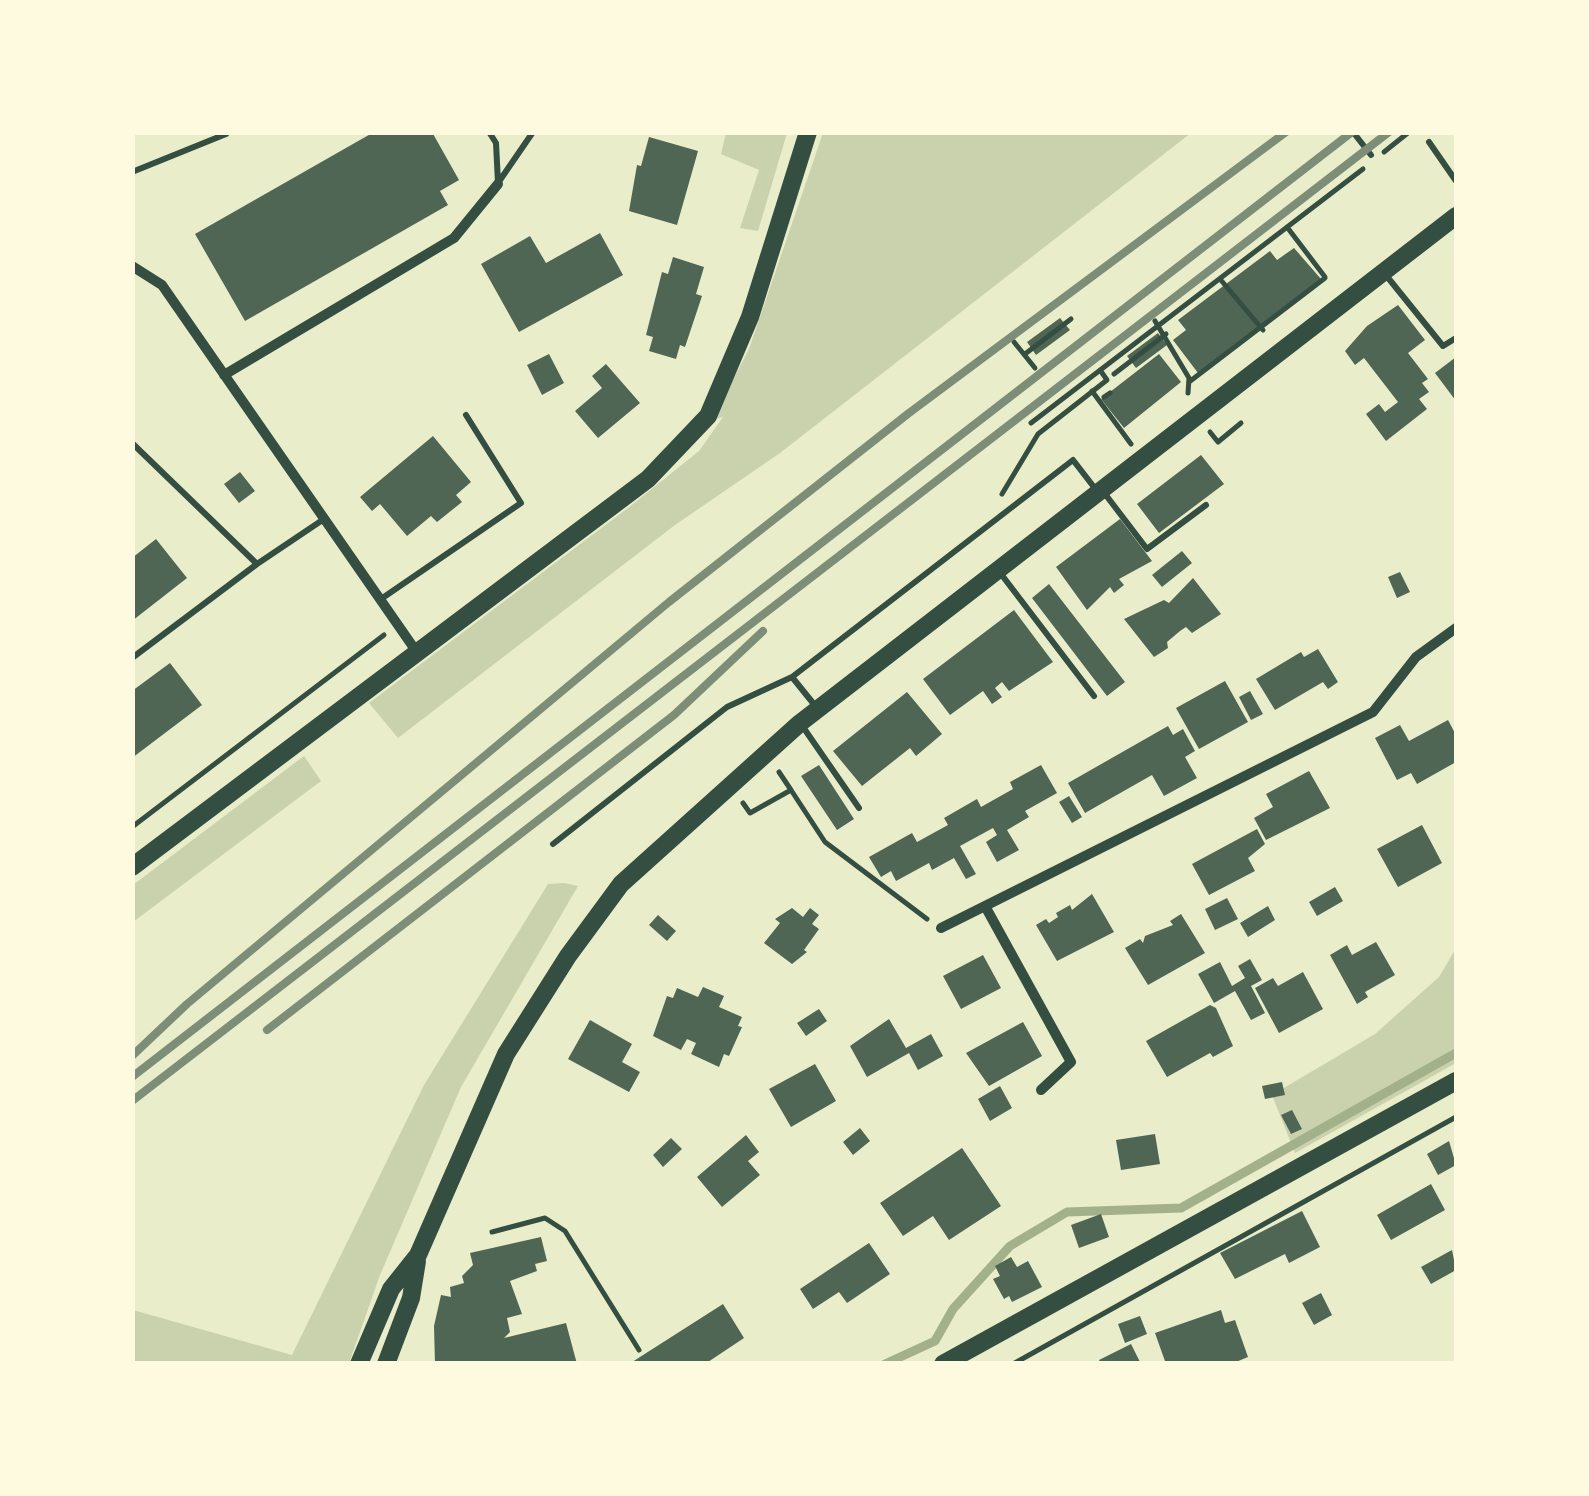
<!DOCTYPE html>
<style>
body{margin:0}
#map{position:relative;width:1589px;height:1496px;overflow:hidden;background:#e9edc9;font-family:Signika,sans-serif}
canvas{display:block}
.frame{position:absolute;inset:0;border:135px solid #fefae0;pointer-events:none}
</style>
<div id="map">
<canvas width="1589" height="1496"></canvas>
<div class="frame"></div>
</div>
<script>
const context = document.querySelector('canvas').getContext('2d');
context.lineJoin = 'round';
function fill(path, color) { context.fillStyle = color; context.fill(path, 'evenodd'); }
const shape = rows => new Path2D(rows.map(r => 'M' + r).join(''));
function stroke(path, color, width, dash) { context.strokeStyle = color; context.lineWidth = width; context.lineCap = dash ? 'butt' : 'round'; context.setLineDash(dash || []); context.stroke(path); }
fill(shape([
 [726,133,787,133,758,231,740,228,759,170,721,154],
 [823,133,1191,133,780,453,675,525,398,738,369,703,628,508,699,451,723,417,712,420,749,349],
 [304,756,321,781,133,922,133,885],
 [564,883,578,886,461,1087,380,1275,349,1363,133,1363,133,1310,292,1355,424,1085,548,884],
 [1456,948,1456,1063,1295,1153,1272,1095,1375,1034,1439,977]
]), '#cad2ad');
stroke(shape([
 [885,1364,935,1341,953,1309,1010,1246,1067,1212,1181,1208,1456,1053]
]), '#a3b18a', 9);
fill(shape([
 [374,132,432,132,459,180,440,191,448,205,245,321,195,234],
 [649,137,698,151,677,225,629,211,637,165,641,166],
 [600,233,623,275,519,332,481,264,530,236,546,263],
 [1294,248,1321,279,1198,373,1173,340,1186,330,1178,320,1270,251,1277,260],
 [673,257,704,267,696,294,702,296,685,347,680,345,676,359,649,351,653,337,646,335,662,272,668,274],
 [1398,305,1425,340,1408,353,1428,379,1422,383,1429,392,1419,399,1427,409,1386,441,1366,414,1379,404,1385,412,1398,402,1364,358,1355,365,1345,351,1367,326],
 [1060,318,1070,330,1036,355,1027,342],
 [1158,333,1167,345,1136,368,1127,356],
 [549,354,564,383,542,395,527,365],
 [1159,354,1181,382,1124,428,1101,399],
 [1456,357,1456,401,1435,373],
 [606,364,640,403,598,438,575,411,602,388,592,376],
 [433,436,471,482,456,495,462,502,437,522,431,516,407,536,380,504,372,511,360,497],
 [1201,455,1224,484,1159,533,1137,504],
 [240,472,255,491,239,503,224,484],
 [1120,519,1152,561,1119,579,1124,585,1114,593,1110,587,1087,610,1056,567],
 [156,539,187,578,132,621,132,558],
 [1182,551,1192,563,1162,587,1152,575],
 [1400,572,1410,592,1397,598,1388,577],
 [1193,578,1221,614,1192,633,1186,627,1180,631,1167,642,1168,648,1154,657,1124,619,1164,600,1169,603],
 [1049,584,1125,682,1107,696,1032,598],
 [1014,610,1053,662,1009,691,1002,682,995,688,1002,697,992,704,983,691,950,715,923,679],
 [1318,649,1338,682,1328,689,1323,682,1275,710,1256,679,1301,652,1304,657],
 [170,663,202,705,132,758,132,691],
 [1225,681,1248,722,1199,749,1176,708],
 [1250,691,1263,714,1251,720,1239,697],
 [907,692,942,734,916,756,910,748,862,786,833,751],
 [1448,720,1456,735,1456,762,1417,784,1411,773,1397,780,1375,738,1400,725,1409,741],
 [1168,726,1173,735,1183,729,1195,751,1185,757,1197,778,1164,796,1152,775,1085,813,1068,783],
 [819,765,854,819,837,830,801,776],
 [1041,765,1057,793,1025,811,1029,817,1007,830,1019,850,997,862,986,842,997,835,993,828,960,846,976,874,966,879,954,858,932,870,929,863,896,881,891,871,881,877,869,857,912,833,917,842,948,825,944,818,977,799,981,807,1013,789,1010,782],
 [1309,771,1330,808,1266,840,1254,818,1273,807,1266,794],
 [1069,796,1082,817,1072,823,1059,802],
 [1422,825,1442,863,1398,887,1377,849],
 [1257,829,1265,844,1248,858,1255,871,1209,895,1192,864],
 [1335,887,1343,901,1317,916,1309,902],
 [1092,894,1114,932,1057,961,1036,925,1046,919,1049,923,1058,917,1056,913,1070,905,1072,910],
 [1227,898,1238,919,1215,930,1205,909],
 [1268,906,1275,920,1248,937,1240,923],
 [792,908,803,917,810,908,819,915,812,924,819,929,804,950,807,952,792,964,764,943,780,923,775,919],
 [1181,914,1205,953,1148,985,1125,948,1140,939,1143,943,1145,936,1173,925,1170,921],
 [658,915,676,931,667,941,649,925],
 [1376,942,1395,975,1365,992,1368,997,1357,1004,1330,955,1347,945,1352,955],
 [983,955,1001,988,961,1009,943,976],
 [1250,959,1262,980,1251,986,1265,1013,1251,1020,1235,991,1214,1003,1198,974,1220,962,1232,986,1245,978,1238,966],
 [1303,972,1323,1009,1279,1033,1255,988,1273,978,1278,986],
 [703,987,724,996,719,1007,742,1017,738,1026,742,1027,729,1056,724,1054,719,1067,691,1054,696,1043,687,1039,681,1050,653,1036,667,996,673,998,677,988,698,997],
 [1210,1005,1216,1008,1233,1046,1213,1057,1210,1053,1167,1077,1146,1041],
 [819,1009,827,1021,806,1036,797,1023],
 [889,1019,906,1048,931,1034,943,1056,918,1070,909,1053,867,1077,850,1046],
 [590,1020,632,1044,622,1062,640,1072,629,1092,568,1059],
 [1023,1022,1042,1056,989,1086,966,1053],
 [815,1064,836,1101,791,1127,769,1089],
 [1282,1082,1285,1095,1265,1099,1262,1086],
 [1000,1086,1012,1108,990,1121,978,1099],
 [1292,1110,1302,1129,1291,1134,1281,1115],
 [860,1128,870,1141,853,1155,843,1142],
 [1155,1134,1160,1164,1121,1170,1116,1140],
 [746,1135,759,1152,748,1161,760,1175,722,1207,697,1177],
 [671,1138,682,1149,663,1167,653,1155],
 [1449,1141,1456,1165,1438,1175,1427,1154],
 [962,1148,1001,1206,949,1240,933,1216,903,1236,880,1203],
 [1431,1184,1445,1210,1391,1240,1377,1215],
 [1302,1211,1320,1247,1289,1263,1285,1254,1235,1279,1220,1253],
 [1101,1214,1109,1237,1079,1248,1071,1225],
 [541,1237,547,1261,535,1264,537,1271,510,1281,522,1314,507,1318,510,1332,504,1338,566,1323,577,1364,435,1364,434,1326,441,1295,451,1297,450,1287,464,1283,462,1276,473,1265,470,1253],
 [869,1243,890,1274,847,1303,839,1292,813,1309,800,1289],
 [1452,1250,1456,1270,1431,1284,1421,1267],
 [1011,1257,1017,1267,1028,1261,1042,1287,1012,1302,1009,1296,1004,1299,993,1279,1000,1276,995,1266],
 [1321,1293,1332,1315,1314,1325,1302,1303],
 [723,1304,744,1338,705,1364,629,1364],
 [1221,1310,1225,1323,1235,1320,1248,1357,1231,1364,1166,1364,1155,1333],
 [1140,1316,1147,1334,1125,1343,1118,1324],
 [1131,1344,1141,1364,1101,1364,1099,1360]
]), '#4f6655');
stroke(shape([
 [1384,152,1409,132],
 [1287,227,1325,277],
 [1220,279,1263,330],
 [1155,321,1189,378,1188,393],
 [1014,342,1035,368],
 [1025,354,1071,319],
 [1114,374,1166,334],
 [1189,382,1325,278],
 [1092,391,1131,444],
 [1104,397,1110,393],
 [1031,423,1363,169],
 [1210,432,1218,442,1241,423],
 [1002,494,1038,434,1107,380,1100,370],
 [779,772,791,790],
 [743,803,750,813,791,790,825,842,927,919],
 [132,827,384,635],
 [492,1232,545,1218,565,1231,639,1350],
 [1013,1364,1456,1117]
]), '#344e41', 5);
stroke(shape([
 [489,132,496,143,498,183],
 [1353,132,1371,155],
 [1429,142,1456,181],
 [132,172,226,134],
 [498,183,533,132],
 [1385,274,1443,346,1456,338],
 [132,443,257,564,324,519],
 [1102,490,1147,549,1206,505],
 [1001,574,1094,696],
 [381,599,521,503,466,415],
 [132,658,257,564],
 [792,677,1073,460,1097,491],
 [803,727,859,808],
 [553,844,727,707,792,677,817,708]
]), '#344e41', 6);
stroke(shape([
 [132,266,162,285,416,651],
 [224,375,454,238,498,184],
 [985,906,1071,1062,1041,1090],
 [941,928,1373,712,1416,657,1456,628]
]), '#344e41', 10);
stroke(shape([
 [132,867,648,479,708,416,750,317,808,132]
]), '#344e41', 18);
stroke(shape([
 [359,1364,391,1289,418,1255,506,1054,568,956,621,884,800,723,1456,216],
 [386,1364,411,1298,417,1261],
 [943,1364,1456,1081]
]), '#344e41', 18);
stroke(shape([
 [267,1030,674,715,763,631],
 [132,1056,187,1004,669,602,909,413,1286,132],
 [132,1077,1352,132],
 [132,1101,1389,132]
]), '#7c8e77', 8);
</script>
